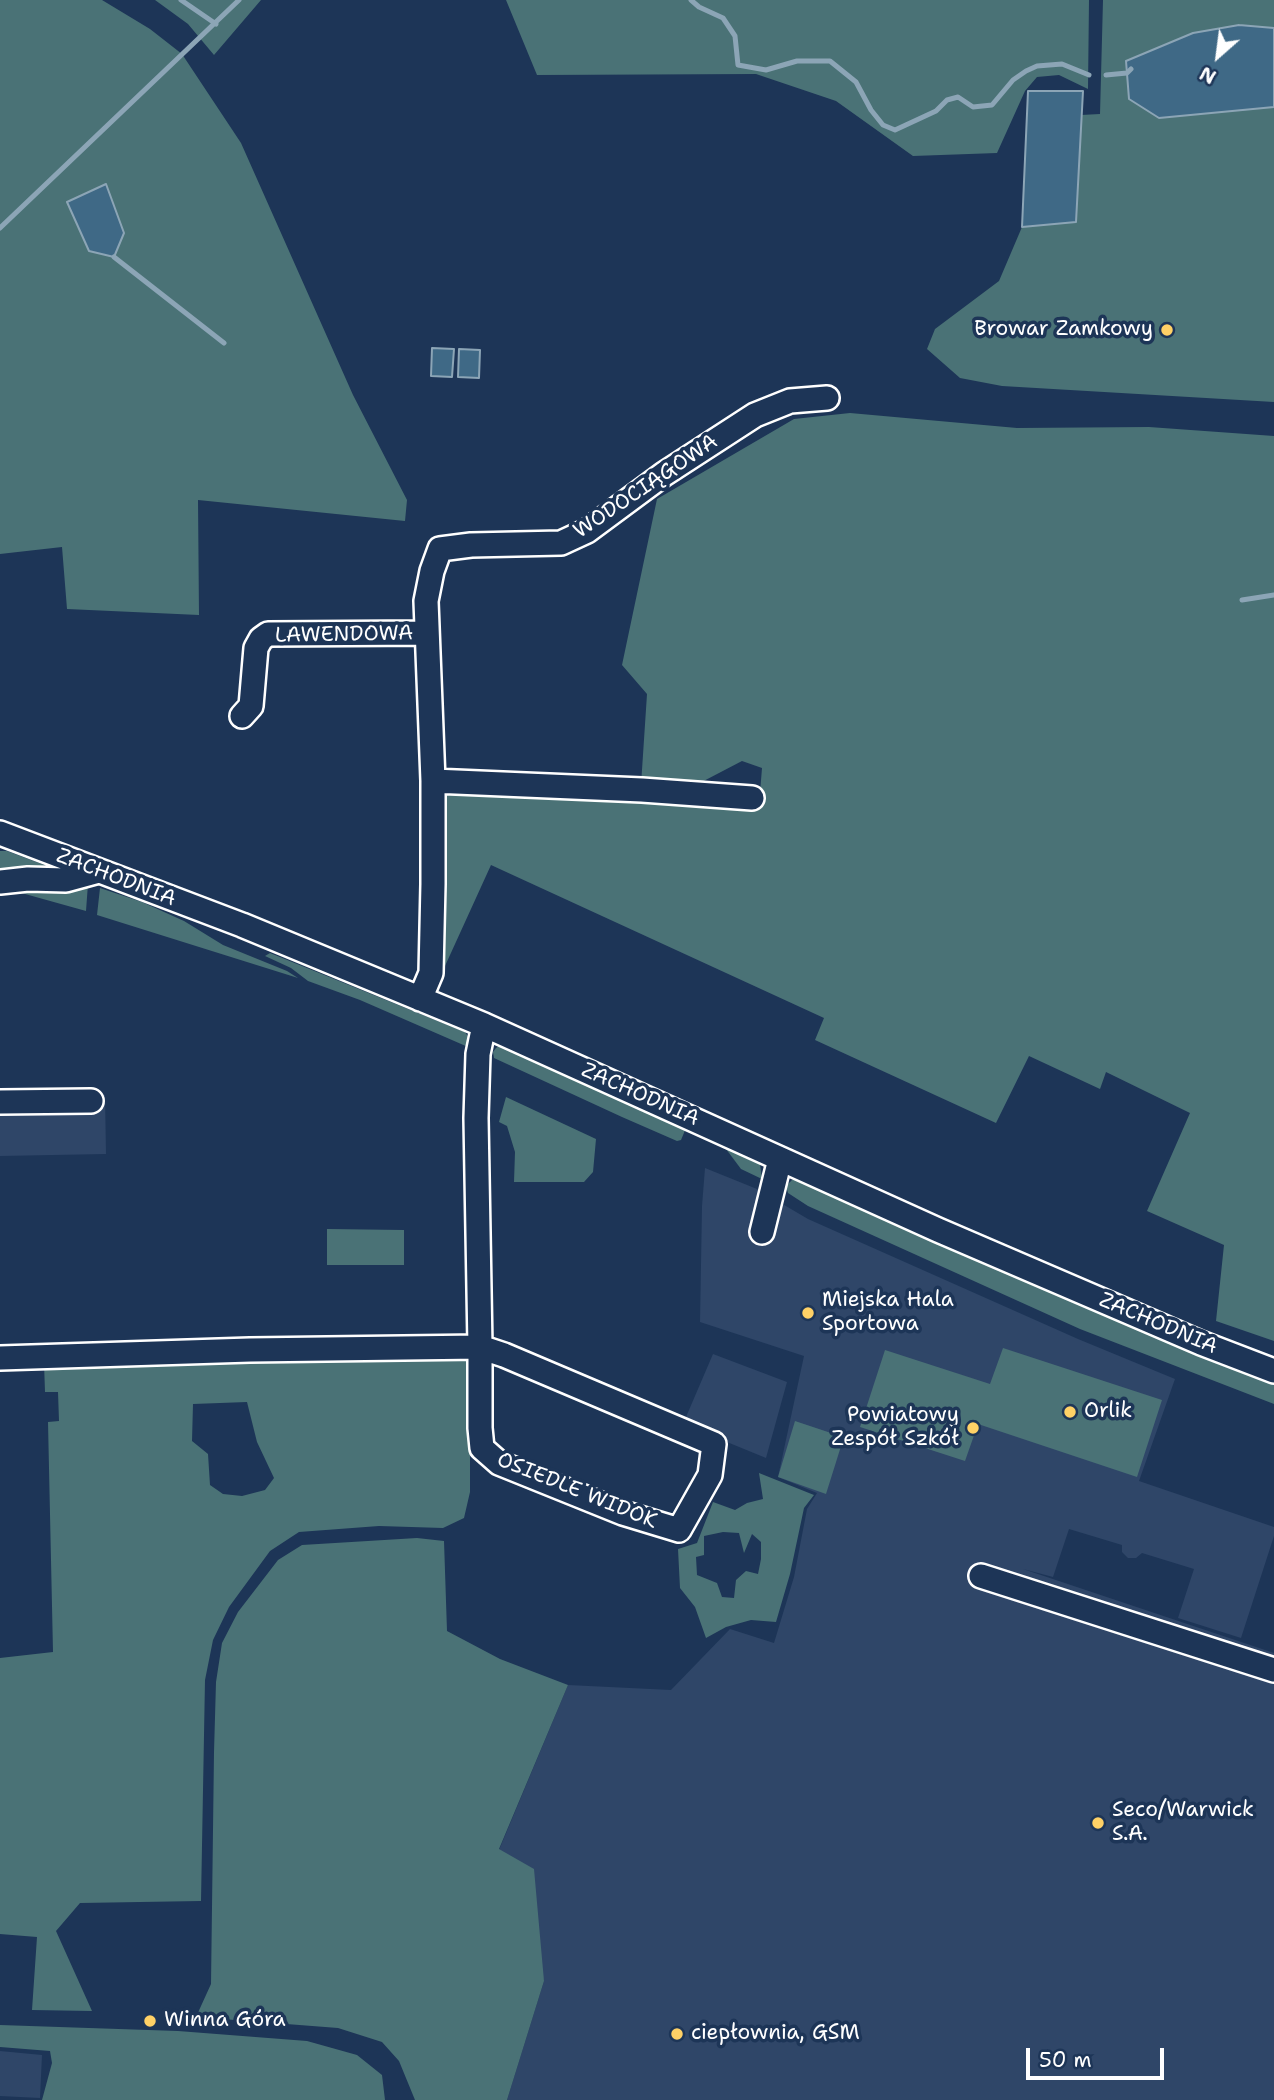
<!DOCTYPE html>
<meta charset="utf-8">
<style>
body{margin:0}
#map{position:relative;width:1274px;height:2100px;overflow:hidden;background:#1d3557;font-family:"Shantell Sans",sans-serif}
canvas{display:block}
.north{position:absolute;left:1183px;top:21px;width:70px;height:70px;-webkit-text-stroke:5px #1d3557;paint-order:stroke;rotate:208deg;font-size:19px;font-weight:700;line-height:28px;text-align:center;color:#fff}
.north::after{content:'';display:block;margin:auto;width:24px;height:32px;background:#fff;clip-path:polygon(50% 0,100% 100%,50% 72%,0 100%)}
.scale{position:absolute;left:1026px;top:2048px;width:138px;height:32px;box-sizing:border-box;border:4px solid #fff;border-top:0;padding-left:9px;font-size:21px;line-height:24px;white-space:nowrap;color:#fff;-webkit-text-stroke:5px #1d3557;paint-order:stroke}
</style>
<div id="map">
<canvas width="1274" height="2100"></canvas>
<div class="north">N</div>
<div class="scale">50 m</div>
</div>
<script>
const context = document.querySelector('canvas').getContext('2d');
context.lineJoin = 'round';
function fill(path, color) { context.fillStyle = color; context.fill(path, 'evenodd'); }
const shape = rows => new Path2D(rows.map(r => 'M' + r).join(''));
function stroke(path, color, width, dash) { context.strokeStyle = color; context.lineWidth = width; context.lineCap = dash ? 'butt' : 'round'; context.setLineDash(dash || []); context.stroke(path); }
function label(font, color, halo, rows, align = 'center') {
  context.font = font + ' "Shantell Sans",sans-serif'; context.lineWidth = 7; context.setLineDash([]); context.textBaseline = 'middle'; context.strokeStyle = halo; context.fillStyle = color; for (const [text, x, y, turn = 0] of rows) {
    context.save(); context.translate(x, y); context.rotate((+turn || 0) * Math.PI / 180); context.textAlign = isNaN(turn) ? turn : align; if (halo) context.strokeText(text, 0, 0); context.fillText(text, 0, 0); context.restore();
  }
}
fill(shape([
 [105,1095,106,1154,0,1156,0,1096],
 [705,1168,757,1189,808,1219,1078,1339,1175,1379,1139,1481,1274,1527,1274,1536,1241,1638,1178,1618,1194,1569,1142,1553,1136,1558,1128,1558,1122,1552,1122,1545,1069,1529,1053,1577,1023,1569,1274,1653,1274,2100,507,2100,544,1981,499,1850,568,1685,671,1690,730,1629,774,1643,794,1577,807,1509,817,1493,778,1477,804,1356,700,1322,702,1206],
 [713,1354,787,1382,766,1458,683,1424],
 [0,2051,42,2055,40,2098,0,2096]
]), '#2f4668');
fill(shape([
 [0,0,102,0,150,29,182,54,241,143,353,395,407,500,405,521,198,500,199,615,67,609,62,547,0,554],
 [155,0,261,0,214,55,188,24],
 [506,0,1089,0,1088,89,1059,75,1037,77,1025,91,997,153,913,156,836,101,756,74,537,75],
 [1103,0,1274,0,1274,402,1002,386,960,378,927,349,935,329,999,281,1022,227,1076,222,1081,115,1100,114],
 [850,413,1017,428,1149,427,1274,436,1274,1341,1216,1321,1224,1245,1147,1211,1190,1113,1106,1072,1100,1089,1029,1056,996,1123,815,1040,824,1018,491,865,445,966,434,805,443,789,760,793,762,768,742,761,696,785,641,785,647,694,622,665,657,499,794,419],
 [0,851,7,851,58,870,0,876],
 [88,884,86,911,0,887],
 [100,888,142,902,184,921,223,945,287,971,298,978,97,915],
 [270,953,465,1032,469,1038,468,1047,360,1000,308,981,291,968,265,956],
 [502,1044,686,1128,681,1140,677,1141,622,1117,494,1058,493,1052,496,1048],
 [506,1097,596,1139,593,1172,584,1182,514,1182,515,1152,507,1126,499,1122],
 [700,1135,757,1160,760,1164,762,1179,741,1169,726,1149,700,1137],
 [800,1179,1274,1381,1274,1404,1080,1329,808,1206,788,1193,786,1186,792,1180],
 [327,1229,404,1230,404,1265,327,1265],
 [1003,1348,1162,1400,1137,1477,978,1424,965,1461,860,1427,885,1350,990,1384],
 [470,1354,470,1492,464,1518,443,1528,379,1526,299,1532,270,1551,229,1607,213,1640,205,1680,201,1901,80,1903,56,1931,92,2011,32,2010,37,1937,0,1934,0,1658,53,1652,48,1422,59,1421,58,1392,45,1392,44,1363],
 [247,1402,257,1442,274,1478,265,1490,242,1496,223,1494,210,1485,208,1454,192,1441,193,1404],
 [795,1421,837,1435,842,1443,826,1494,778,1477],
 [759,1473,814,1495,804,1508,790,1574,776,1622,751,1620,726,1627,706,1638,695,1607,680,1588,678,1549,697,1543,713,1502,735,1510,747,1503,763,1499],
 [723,1532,739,1533,744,1553,752,1534,761,1542,761,1559,758,1574,746,1571,736,1580,734,1598,722,1597,717,1583,697,1575,696,1557,704,1555,704,1536],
 [417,1538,444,1541,447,1631,500,1659,568,1685,499,1849,534,1869,544,1981,507,2100,415,2100,399,2061,382,2042,338,2028,196,2017,211,1984,214,1752,216,1682,222,1643,238,1612,278,1560,302,1545],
 [0,2025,178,2031,307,2041,357,2055,382,2075,385,2100,42,2100,52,2063,50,2051,0,2047]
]), '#4a7276');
const water = shape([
 [1239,25,1274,28,1274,107,1159,118,1129,99,1126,61,1193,33,1239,25],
 [1028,91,1083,91,1076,222,1022,227,1028,91],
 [106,184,124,233,114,257,89,251,67,202,106,184],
 [432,348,454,349,452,377,431,376,432,348],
 [459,349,480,350,479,378,458,377,459,349]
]);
fill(water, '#3f6986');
stroke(water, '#8ca5b6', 2);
stroke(shape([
 [181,0,216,24],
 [691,0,699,7,723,18,735,36,738,65,766,70,797,61,830,61,856,82,871,110,883,125,895,130,936,111,947,100,958,97,973,107,992,105,1013,80,1026,71,1037,66,1062,64,1089,75],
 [1106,75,1127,73,1131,69],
 [0,228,239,0],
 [114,257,224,343],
 [1242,600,1274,595]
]), '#8ca5b6', 5);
const minor = shape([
 [242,716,251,706,256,648,261,639,268,634,427,633],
 [433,781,642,790,752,798],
 [0,833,242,925,484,1025,938,1230,1201,1343,1274,1371],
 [0,882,28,879,66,880,99,871],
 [420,999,431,973,433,884,433,781,426,601,432,571,440,549,471,545,561,543,587,531,664,474,755,415,790,401,827,398],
 [0,1102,91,1101],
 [762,1232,780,1159],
 [0,1358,250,1350,480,1347,504,1355,714,1444,710,1475,679,1530,623,1513,499,1463,482,1448,480,1428,480,1347,476,1118,478,1054,484,1025],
 [981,1576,1274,1670]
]);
stroke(minor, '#fff', 28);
stroke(minor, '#1d3557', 23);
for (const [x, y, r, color] of [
 [1167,330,7,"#ffd166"],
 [808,1313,7,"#ffd166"],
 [1070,1412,7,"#ffd166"],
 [973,1428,7,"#ffd166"],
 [1098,1823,7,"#ffd166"],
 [150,2021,7,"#ffd166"],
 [677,2034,7,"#ffd166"]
]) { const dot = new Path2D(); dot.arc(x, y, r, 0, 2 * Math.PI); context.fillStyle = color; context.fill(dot); stroke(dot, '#1d3557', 2.5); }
label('21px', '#fff', '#1d3557', [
 ["Browar Zamkowy",1153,330,"right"],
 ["Miejska Hala",822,1301],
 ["Sportowa",822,1325],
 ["Orlik",1084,1412],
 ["Powiatowy",959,1416,"right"],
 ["Zespół Szkół",959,1440,"right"],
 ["Seco/Warwick",1112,1811],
 ["S.A.",1112,1835],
 ["Winna Góra",164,2021],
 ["ciepłownia, GSM",691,2034]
], 'left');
label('21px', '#fff', '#1d3557', [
 ["WODOCIĄGOWA",646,487,-34],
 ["LAWENDOWA",344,635,-1],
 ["ZACHODNIA",116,878,21],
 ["ZACHODNIA",640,1095,24],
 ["ZACHODNIA",1158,1324,23],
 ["OSIEDLE WIDOK",577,1491,22]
]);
</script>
